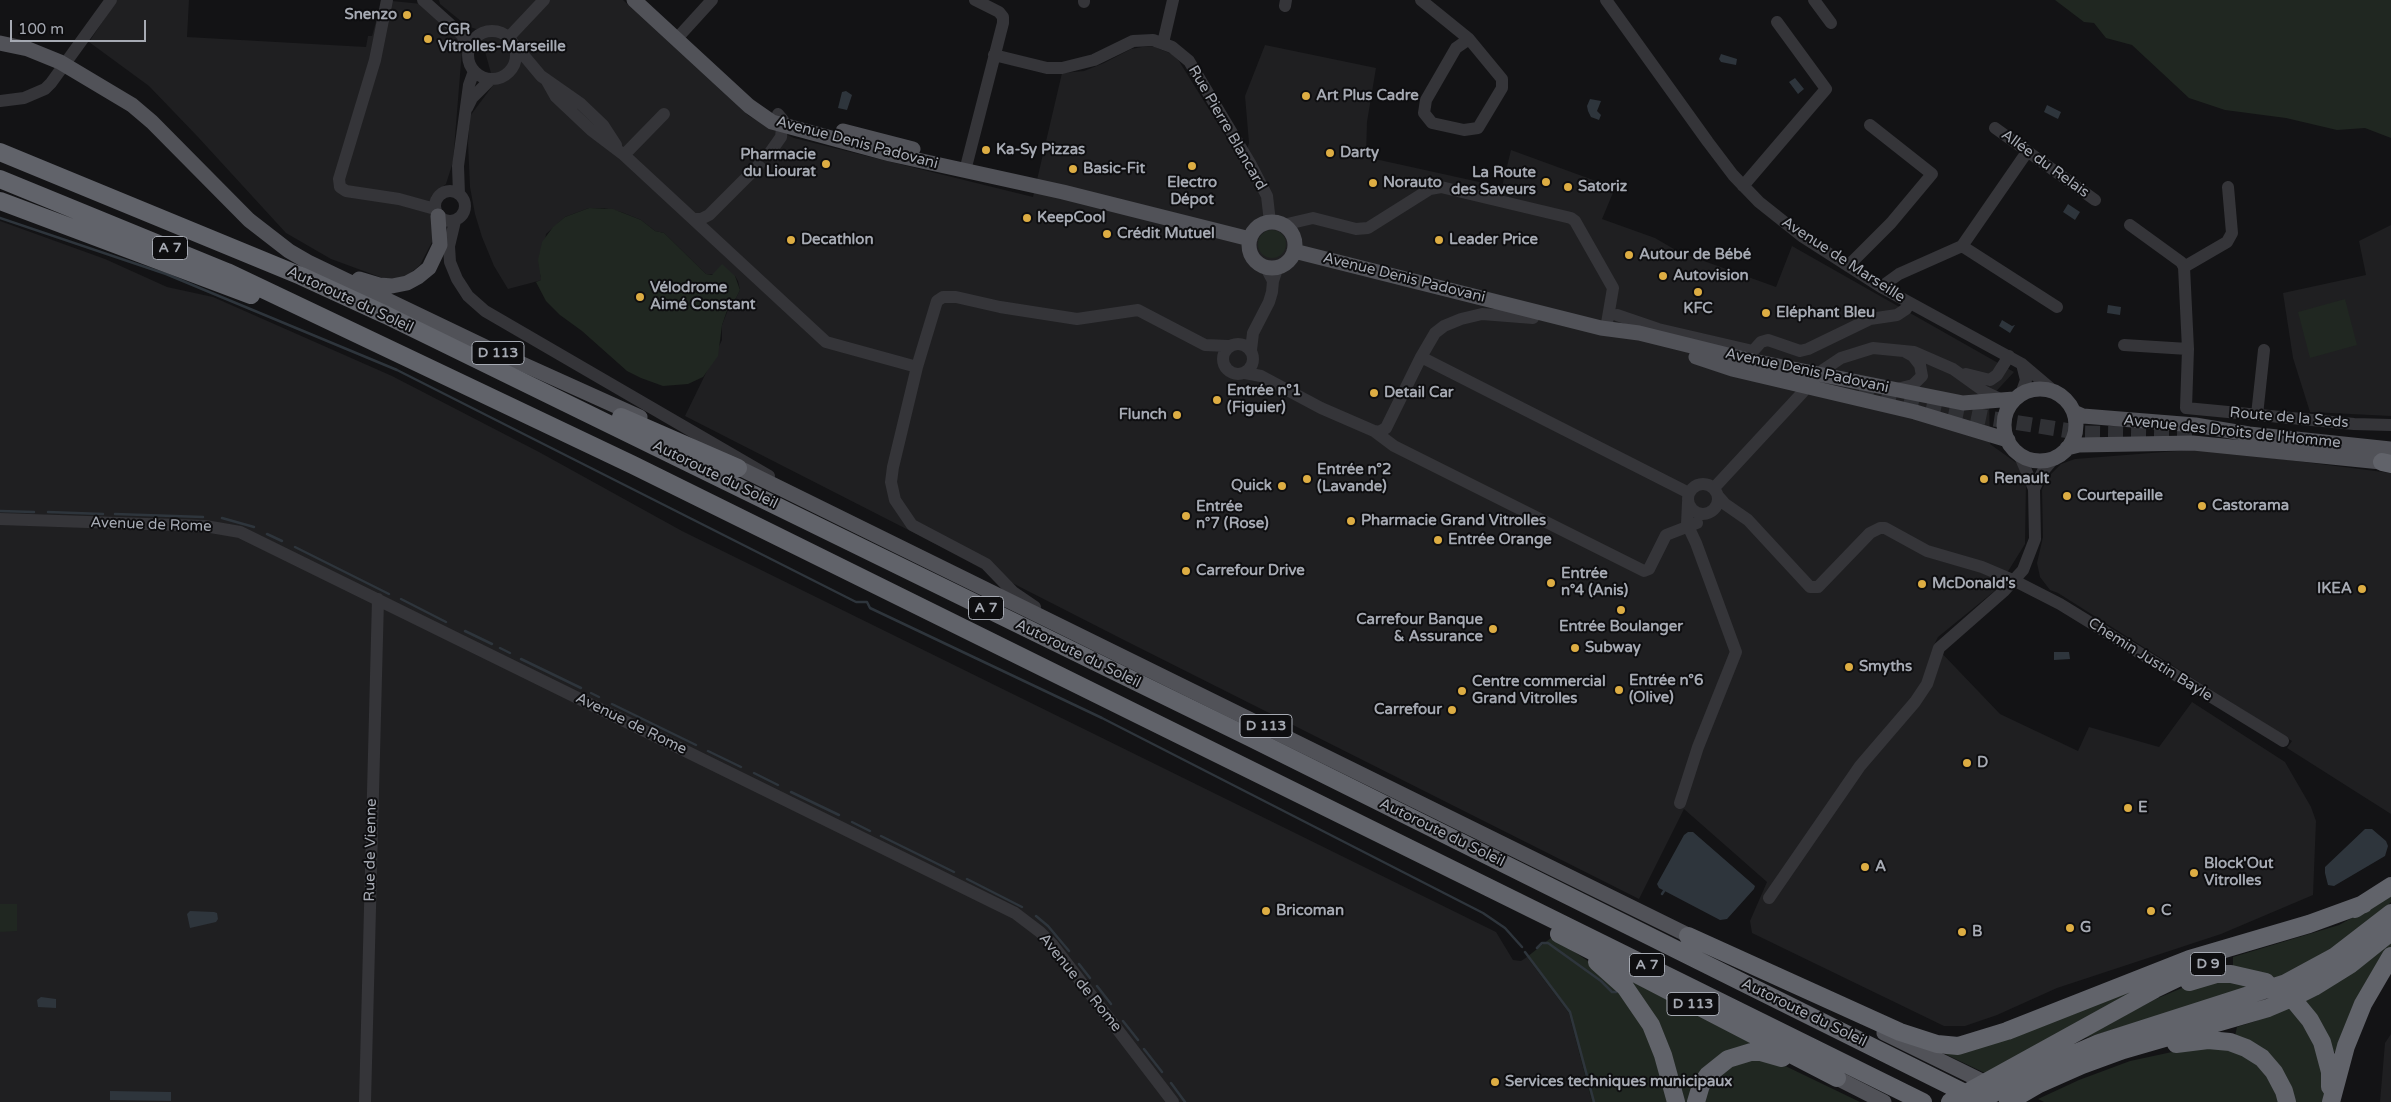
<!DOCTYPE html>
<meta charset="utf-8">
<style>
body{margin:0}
#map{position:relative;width:2391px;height:1102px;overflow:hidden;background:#131315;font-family:"Varela Round",sans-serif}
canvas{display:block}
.scale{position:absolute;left:10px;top:20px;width:136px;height:22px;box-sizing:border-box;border:2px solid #a6aab3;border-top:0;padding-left:6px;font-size:15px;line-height:18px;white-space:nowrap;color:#a6aab3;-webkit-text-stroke:4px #0e0e10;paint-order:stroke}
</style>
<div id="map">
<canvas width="2391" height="1102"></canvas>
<div class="scale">100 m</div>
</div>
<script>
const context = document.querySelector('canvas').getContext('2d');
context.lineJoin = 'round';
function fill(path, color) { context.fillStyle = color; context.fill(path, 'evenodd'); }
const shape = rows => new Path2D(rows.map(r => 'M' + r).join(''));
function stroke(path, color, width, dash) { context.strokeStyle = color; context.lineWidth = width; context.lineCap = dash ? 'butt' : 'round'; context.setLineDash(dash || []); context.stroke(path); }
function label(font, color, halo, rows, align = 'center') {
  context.font = font + ' "Varela Round",sans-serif'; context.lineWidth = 4; context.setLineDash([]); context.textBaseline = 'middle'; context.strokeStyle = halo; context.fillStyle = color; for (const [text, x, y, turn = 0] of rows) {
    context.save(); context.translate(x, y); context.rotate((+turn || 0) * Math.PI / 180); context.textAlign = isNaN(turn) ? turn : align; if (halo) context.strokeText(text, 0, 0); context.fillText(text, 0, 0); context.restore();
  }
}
fill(shape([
 [117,0,189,0,187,37,366,47,368,36,372,36,382,0,422,4,460,38,462,50,453,162,446,184,432,195,429,203,432,220,432,242,420,265,407,276,392,280,380,277,331,259,286,233,198,137,149,86,89,42],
 [439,0,623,0,749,116,772,128,794,138,1033,197,1062,73,1084,71,1104,63,1131,49,1142,47,1155,47,1172,54,1179,61,1243,164,1249,143,1245,96,1265,45,1376,68,1367,122,1366,157,1502,187,1511,150,1615,188,1602,219,1655,238,1679,252,1776,287,1792,246,2014,372,1989,399,1990,444,2018,464,2026,482,2025,544,1997,589,1938,637,1934,645,2000,714,2078,751,2089,727,2159,747,2192,702,2285,762,2311,807,2316,821,2313,895,2221,934,2057,988,1997,1015,1965,1026,1944,1026,1752,933,1750,921,1767,882,1684,809,1639,899,1122,639,685,416,722,340,722,325,731,302,733,304,740,290,738,281,735,276,706,274,664,233,655,231,641,220,621,212,604,208,589,208,565,217,546,234,540,275,542,280,508,289,494,266,482,237,475,214,470,187,468,143,470,116,494,84,479,30,467,26,440,4],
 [0,221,105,259,167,287,213,297,392,376,539,452,682,531,1496,932,1513,960,1521,961,1527,957,1569,1013,1592,1102,0,1102],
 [2391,225,2391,416,2310,412,2293,358,2283,293,2366,275,2359,241],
 [2202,449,2391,473,2391,814,2287,748,2292,741,2058,593,2050,590,2040,577,2037,563,2043,537,2042,490,2048,477,2061,464,2075,459],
 [2391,1034,2391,1102,2380,1102,2385,1043]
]), '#1f1f21');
fill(shape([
 [2055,0,2391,0,2391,138,2365,128,2337,130,2286,118,2225,110,2189,98,2132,45,2106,38,2094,23,2084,22],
 [589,208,613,209,641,220,655,231,664,233,706,274,712,275,722,264,735,276,740,290,733,304,730,302,722,325,718,356,703,377,688,384,663,386,641,378,627,371,582,331,560,315,546,301,536,282,541,280,538,260,542,242,553,227,565,217],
 '1258 244a14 14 0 1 1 28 0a14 14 0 1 1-28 0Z',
 [2345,299,2357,345,2310,358,2298,312],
 [2391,894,2391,902,2386,907,2320,958,2276,980,2233,968,2233,957,2339,925,2377,904],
 [0,904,17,904,17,931,0,932],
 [1552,937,1588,961,1609,980,1646,1025,1670,1102,1592,1102,1569,1013,1527,957],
 [2391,942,2391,949,2337,1052,2334,1052,2328,1038,2302,999],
 [2199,959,1989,1075,1943,1053],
 [1614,971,1749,1041,1750,1043,1691,1102,1679,1102,1667,1057],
 [2216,979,2258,986,2075,1041,2156,999,2189,985],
 [2290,1005,2318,1046,2325,1088,2323,1102,2292,1102,2235,1036,2237,1027,2256,1021],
 [2200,1046,2222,1047,2241,1054,2258,1065,2269,1079,2280,1102,2044,1102,2038,1099,2079,1080,2130,1061],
 [1743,1059,1777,1062,1860,1102,1701,1102,1714,1075]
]), '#202721');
fill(shape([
 [1721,54,1737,59,1736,65,1721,62,1719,59],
 [1795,78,1804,89,1798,94,1789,82],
 [846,91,852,95,847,110,838,108,842,92],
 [1590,99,1601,101,1597,111,1601,115,1599,120,1591,117,1588,111,1587,106],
 [2047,105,2061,112,2058,119,2044,112],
 [2068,204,2080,212,2075,220,2063,212],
 [2108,305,2121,307,2120,315,2107,313],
 [2002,320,2012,326,2015,325,2010,333,1999,326],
 [2054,652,2069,652,2070,659,2054,660],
 [2365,829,2372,829,2386,841,2388,846,2385,856,2334,886,2328,885,2325,873,2325,867],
 [1688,832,1693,832,1755,886,1754,889,1727,919,1720,920,1659,888,1657,884,1684,835],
 [190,911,214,912,217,913,218,919,216,922,190,928,187,914],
 [41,997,56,999,56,1008,38,1007,37,1000],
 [110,1091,171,1092,171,1101,110,1100]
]), '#2e353c');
stroke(shape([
 [0,218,166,274,397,370,856,602,867,602,870,608,1102,718,1483,913,1505,928,1522,947],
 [0,511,34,512],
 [48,512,103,514],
 [115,514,203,517],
 [222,518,254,527],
 [267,534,282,541],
 [295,547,389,594],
 [401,599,446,622],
 [465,631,492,644],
 [500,648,510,653],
 [521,659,581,688],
 [591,693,599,697],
 [612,704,696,745],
 [708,751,741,767],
 [754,773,778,785],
 [791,792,839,815],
 [852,822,870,831],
 [881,836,954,872],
 [967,879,1022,907],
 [1662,894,1664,891],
 [1036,916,1048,926,1069,951],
 [1537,948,1542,943,1548,943,1601,981,1612,992,1616,992],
 [1525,952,1570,1012,1594,1102],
 [1079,964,1090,978],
 [1097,986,1111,1004],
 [1123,1021,1138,1040],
 [1144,1049,1162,1072],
 [1171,1083,1185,1102]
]), '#2e353c', 2.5);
stroke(shape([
 [754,170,769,154]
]), '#303135', 12, [12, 6]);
stroke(shape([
 [1859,391,1994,419,2083,433,2194,435]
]), '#303135', 15, [15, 8]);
stroke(shape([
 [387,0,375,60,339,179,340,187,346,191,399,199,435,209],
 [423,0,462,35,469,49],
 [1421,0,1469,39,1502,79,1502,88,1478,128,1464,130,1432,123,1424,113,1426,100,1456,48,1469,39],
 [1606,0,1708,142,1733,175,1759,202,1803,237,1881,287,2022,364,2055,392],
 [1814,0,1831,23],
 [1084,2,1084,0],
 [1285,6,1286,0],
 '468 55a24 24 0 1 1 48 0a24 24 0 1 1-48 0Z',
 [681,34,712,0],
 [509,37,544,0],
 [1163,43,1173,0],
 [515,45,541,76,581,104,603,125,616,145],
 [994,55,1047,68,1062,68,1094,60,1133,41,1153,40,1172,47,1189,61,1250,163,1267,196,1270,222],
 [547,81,556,97,591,130,624,155,826,342,917,367],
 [0,101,24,98,45,89,51,83,111,0],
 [467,108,472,98,490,80],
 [1995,128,2095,200],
 [769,154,781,137,783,120,778,114],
 [624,155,664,114],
 [967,163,1003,23,1003,17,999,12,975,0],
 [1743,186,1826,89,1777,22],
 '435 206a15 15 0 1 1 30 0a15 15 0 1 1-30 0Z',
 [459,194,458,166,469,85,474,71],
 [694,219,701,219,709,215,754,170],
 [455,221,449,246,450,262,457,279,468,296,485,311,769,476],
 [1283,225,1313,218,1356,229,1368,228,1430,189,1441,187,1571,218,1575,221,1613,288,1607,323,1601,328],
 [2130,225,2181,262,2184,267,2188,349,2186,408,2354,424,2391,425],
 [1962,246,2057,307],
 [1265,266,1273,281],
 [1848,266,1891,223,1932,174,1870,125],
 [2184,267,2227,242,2232,233,2228,187],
 [1881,287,1899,274,1962,246,2027,152],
 [1617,315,1658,329,1753,351],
 '1223 359a15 15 0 1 1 30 0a15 15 0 1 1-30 0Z',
 [2124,345,2188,349],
 [1251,350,1253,333,1269,302,1272,292,1273,281,1278,266],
 [1753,351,1761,342,1768,340,1800,351,1808,349,1870,319,1897,315,1906,309,1910,303],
 [1421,357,1689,493],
 [1823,370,1841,358,1873,348,1914,352,1953,369,1985,392,2002,400],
 [1245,373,1261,376,1321,408,1374,431,1394,446,1644,571,1649,569,1666,535,1697,523],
 [1966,374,1990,380,1997,375,2009,356],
 [1897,389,1913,385,1922,376,1920,365,1913,356,1904,351],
 [2021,394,2026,380,2022,364],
 [2257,415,2264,350],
 [1374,431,1379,432,1386,428,1421,357,1435,333,1444,326,1461,319,1482,314,1533,318],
 '1688 499a15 15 0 1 1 30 0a15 15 0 1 1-30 0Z',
 [1714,488,1803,392],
 [2034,489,2043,471,2055,457],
 [1718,496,1725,504,1748,520,1810,587,1818,587,1870,533,1880,528,1885,528,1927,551,1982,567,2015,581,2060,604,2283,741],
 [0,519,205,526,240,532,1015,913,1040,932,1052,944,1173,1102],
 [1035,607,1013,592,986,564,912,525,895,500,891,482,893,467,917,367,937,301,943,297,956,297,1000,307,1077,319,1138,310,1205,345,1228,346],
 [1680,803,1698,747,1736,652,1696,543,1687,524,1688,502],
 [1769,898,1860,766,1915,702,1927,684,1939,648,2004,591,2023,570,2035,539,2034,489,2019,454],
 [365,1102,378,599]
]), '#353539', 12);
stroke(shape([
 [634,0,749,106,772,122,890,154,1063,192,1250,239],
 [0,43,28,49,60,62,132,105,152,122,249,220,289,251,308,262,498,353,640,417],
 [843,131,913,149],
 '1249 245a23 23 0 1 1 46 0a23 23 0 1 1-46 0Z',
 [1294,251,1601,328,1639,333,1748,360,1963,403,2014,399],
 [359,279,379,285,392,286,407,283,418,277,429,268,440,245,438,216],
 [1696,357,1732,369,1915,412,2008,440],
 '2004 425a36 36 0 1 1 72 0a36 36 0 1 1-72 0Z',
 [2074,412,2083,416,2195,425,2249,434,2391,449],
 [2067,448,2079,445,2193,443,2391,463],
 [727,462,1698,940],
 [1884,1033,1994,1087],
 [1837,1078,1884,1102]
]), '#515258', 15);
stroke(shape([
 [0,152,301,276,386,315,1249,737,1983,1102],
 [0,179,227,272,633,465,1923,1102],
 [0,201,251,295],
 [621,417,738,468],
 [2382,462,2391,464],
 [2355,909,2391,886],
 [1559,934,1837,1078],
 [1688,936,1900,1032,1937,1044,1958,1046,2007,1031,2190,959,2309,924,2364,904],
 [1597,962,1625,987,1651,1025,1663,1055,1676,1102],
 [2189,982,2216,974,2231,974,2266,982],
 [2296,1003,2310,1020,2322,1042,2330,1072,2330,1087],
 [2176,1044,2208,1040,2230,1042,2246,1048,2262,1058,2274,1072,2284,1091,2287,1102],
 [1696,1102,1701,1085,1708,1075,1728,1059,1751,1052,1761,1052,1782,1058],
 [1950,1102,2155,989,2205,965],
 [1977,1102,2046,1066,2099,1043,2286,983,2334,957,2391,913],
 [2008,1102,2039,1084,2082,1065,2123,1050,2268,1008,2294,997,2314,987,2351,964,2391,932],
 [2331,1102,2346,1046,2363,1004,2391,956]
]), '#61636a', 18);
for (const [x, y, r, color] of [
 [407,15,5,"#ddad43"],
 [428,39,5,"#ddad43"],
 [1306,96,5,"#ddad43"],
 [986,150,5,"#ddad43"],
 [1330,153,5,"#ddad43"],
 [826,164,5,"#ddad43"],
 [1192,166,5,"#ddad43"],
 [1073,169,5,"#ddad43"],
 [1546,182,5,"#ddad43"],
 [1373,183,5,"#ddad43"],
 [1568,187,5,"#ddad43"],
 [1027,218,5,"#ddad43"],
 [1107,234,5,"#ddad43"],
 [791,240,5,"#ddad43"],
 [1439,240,5,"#ddad43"],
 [1629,255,5,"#ddad43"],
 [1663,276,5,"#ddad43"],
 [1698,292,5,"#ddad43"],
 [640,297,5,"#ddad43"],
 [1766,313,5,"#ddad43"],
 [1374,393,5,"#ddad43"],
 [1217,400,5,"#ddad43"],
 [1177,415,5,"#ddad43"],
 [1307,479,5,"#ddad43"],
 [1984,479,5,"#ddad43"],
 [1282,486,5,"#ddad43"],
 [2067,496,5,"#ddad43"],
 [2202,506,5,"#ddad43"],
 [1186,516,5,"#ddad43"],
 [1351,521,5,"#ddad43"],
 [1438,540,5,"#ddad43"],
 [1186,571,5,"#ddad43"],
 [1551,583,5,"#ddad43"],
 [1922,584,5,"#ddad43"],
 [2362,589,5,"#ddad43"],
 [1621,610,5,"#ddad43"],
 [1493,629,5,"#ddad43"],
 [1575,648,5,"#ddad43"],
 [1849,667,5,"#ddad43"],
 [1619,690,5,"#ddad43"],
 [1462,691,5,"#ddad43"],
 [1452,710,5,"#ddad43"],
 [1967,763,5,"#ddad43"],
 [2128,808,5,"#ddad43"],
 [1865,867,5,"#ddad43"],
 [2194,873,5,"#ddad43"],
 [1266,911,5,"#ddad43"],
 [2151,911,5,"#ddad43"],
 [2070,928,5,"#ddad43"],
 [1962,932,5,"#ddad43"],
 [1495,1082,5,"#ddad43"]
]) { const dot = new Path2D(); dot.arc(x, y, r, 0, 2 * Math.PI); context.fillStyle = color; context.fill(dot); stroke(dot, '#0e0e10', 2); }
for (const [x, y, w] of [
 [170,248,35],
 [498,353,52],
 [986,608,35],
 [1266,726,52],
 [2208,964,35],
 [1647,965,35],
 [1693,1004,52]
]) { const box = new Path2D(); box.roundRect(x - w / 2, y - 11.5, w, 23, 4); context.fillStyle = '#0e0e10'; context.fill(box); stroke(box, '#a6aab3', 1); }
label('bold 14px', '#a6aab3', null, [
 ["A 7",170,248],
 ["D 113",498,353],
 ["A 7",986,608],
 ["D 113",1266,726],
 ["D 9",2208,964],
 ["A 7",1647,965],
 ["D 113",1693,1004]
]);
label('bold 15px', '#a6aab3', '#0e0e10', [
 ["Snenzo",397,15,"right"],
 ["CGR",438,30],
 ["Vitrolles-Marseille",438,47],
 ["Art Plus Cadre",1316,96],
 ["Ka-Sy Pizzas",996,150],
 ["Darty",1340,153],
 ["Pharmacie",816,155,"right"],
 ["du Liourat",816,172,"right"],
 ["Basic-Fit",1083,169],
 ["La Route",1536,173,"right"],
 ["des Saveurs",1536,190,"right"],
 ["Electro",1192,183,"center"],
 ["Dépot",1192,200,"center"],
 ["Norauto",1383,183],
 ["Satoriz",1578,187],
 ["KeepCool",1037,218],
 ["Crédit Mutuel",1117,234],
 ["Decathlon",801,240],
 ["Leader Price",1449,240],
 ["Autour de Bébé",1639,255],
 ["Autovision",1673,276],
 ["Vélodrome",650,288],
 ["Aimé Constant",650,305],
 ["KFC",1698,309,"center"],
 ["Eléphant Bleu",1776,313],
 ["Entrée n°1",1227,391],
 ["(Figuier)",1227,408],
 ["Detail Car",1384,393],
 ["Flunch",1167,415,"right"],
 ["Entrée n°2",1317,470],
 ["(Lavande)",1317,487],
 ["Renault",1994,479],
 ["Quick",1272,486,"right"],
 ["Courtepaille",2077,496],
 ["Castorama",2212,506],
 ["Entrée",1196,507],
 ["n°7 (Rose)",1196,524],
 ["Pharmacie Grand Vitrolles",1361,521],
 ["Entrée Orange",1448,540],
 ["Carrefour Drive",1196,571],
 ["Entrée",1561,574],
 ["n°4 (Anis)",1561,591],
 ["McDonald's",1932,584],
 ["IKEA",2352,589,"right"],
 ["Carrefour Banque",1483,620,"right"],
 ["& Assurance",1483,637,"right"],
 ["Entrée Boulanger",1621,627,"center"],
 ["Subway",1585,648],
 ["Smyths",1859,667],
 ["Entrée n°6",1629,681],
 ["(Olive)",1629,698],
 ["Centre commercial",1472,682],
 ["Grand Vitrolles",1472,699],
 ["Carrefour",1442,710,"right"],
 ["D",1977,763],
 ["E",2138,808],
 ["Block'Out",2204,864],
 ["Vitrolles",2204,881],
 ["A",1875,867],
 ["Bricoman",1276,911],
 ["C",2161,911],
 ["G",2080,928],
 ["B",1972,932],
 ["Services techniques municipaux",1505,1082]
], 'left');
label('15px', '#a6aab3', '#0e0e10', [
 ["Rue Pierre Blancard",1227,128,60],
 ["Avenue Denis Padovani",857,143,15],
 ["Allée du Relais",2045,164,36],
 ["Avenue de Marseille",1843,260,33],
 ["Avenue Denis Padovani",1404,278,14],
 ["Autoroute du Soleil",350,300,25],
 ["Avenue Denis Padovani",1807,371,12],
 ["Route de la Seds",2289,418,5],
 ["Avenue des Droits de l'Homme",2232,432,6],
 ["Autoroute du Soleil",715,475,26],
 ["Avenue de Rome",151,525,2],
 ["Autoroute du Soleil",1078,654,26],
 ["Chemin Justin Bayle",2150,660,32],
 ["Avenue de Rome",631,724,26],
 ["Autoroute du Soleil",1442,833,26],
 ["Rue de Vienne",371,850,-89],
 ["Avenue de Rome",1080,983,51],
 ["Autoroute du Soleil",1804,1013,26]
]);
</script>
